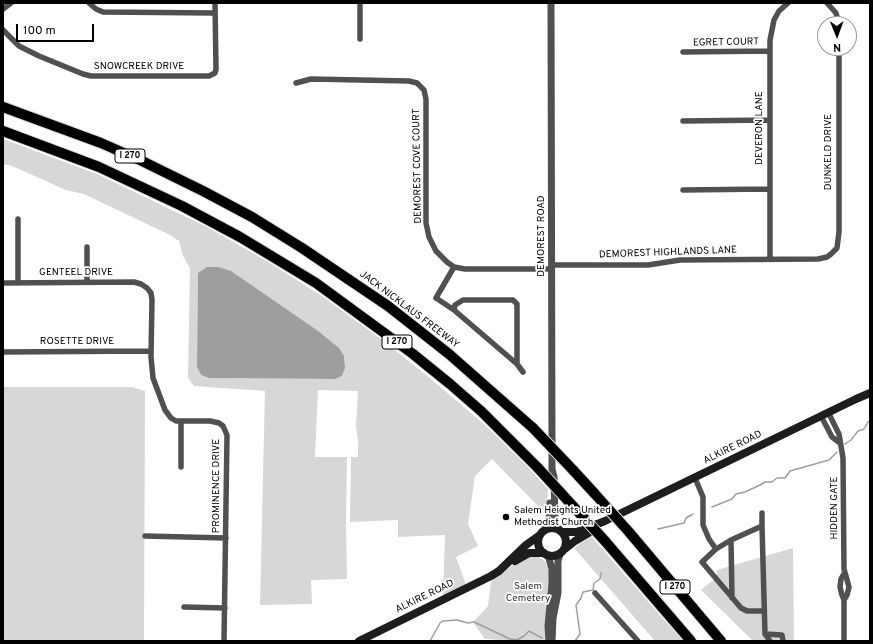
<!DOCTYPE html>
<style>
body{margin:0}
#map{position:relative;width:873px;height:644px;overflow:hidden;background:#fff;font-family:Overpass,sans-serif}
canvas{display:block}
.frame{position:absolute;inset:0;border:4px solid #000;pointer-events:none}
.north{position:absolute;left:817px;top:16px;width:40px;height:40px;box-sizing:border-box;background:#fff;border:1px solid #999;border-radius:50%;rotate:179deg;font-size:11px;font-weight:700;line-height:16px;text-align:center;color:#000}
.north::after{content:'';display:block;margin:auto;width:14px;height:18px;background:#000;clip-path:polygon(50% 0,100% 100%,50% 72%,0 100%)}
.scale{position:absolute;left:16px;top:24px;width:78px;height:18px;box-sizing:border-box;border:2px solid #000;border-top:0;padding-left:5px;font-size:12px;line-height:14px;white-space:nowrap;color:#000;-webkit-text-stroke:3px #fff;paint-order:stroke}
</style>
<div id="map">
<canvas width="873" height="644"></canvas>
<div class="frame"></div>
<div class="north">N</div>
<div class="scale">100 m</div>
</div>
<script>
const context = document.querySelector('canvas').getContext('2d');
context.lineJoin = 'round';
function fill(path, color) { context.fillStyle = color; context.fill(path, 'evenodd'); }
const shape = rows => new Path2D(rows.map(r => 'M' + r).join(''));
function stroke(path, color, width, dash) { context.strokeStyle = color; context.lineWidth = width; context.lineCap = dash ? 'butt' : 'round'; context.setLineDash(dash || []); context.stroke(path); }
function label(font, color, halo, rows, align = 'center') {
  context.font = font + ' Overpass,sans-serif'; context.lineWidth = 3.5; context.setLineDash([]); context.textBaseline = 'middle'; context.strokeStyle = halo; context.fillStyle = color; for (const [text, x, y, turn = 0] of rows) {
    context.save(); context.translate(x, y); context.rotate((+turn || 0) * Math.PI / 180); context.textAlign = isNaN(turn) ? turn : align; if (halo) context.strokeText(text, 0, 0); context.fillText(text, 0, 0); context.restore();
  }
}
fill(shape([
 [3,139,97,174,207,227,265,260,322,296,385,342,431,379,485,425,525,464,548,489,547,507,540,508,492,459,475,476,468,524,478,546,456,557,466,585,443,596,445,535,398,537,398,520,350,522,351,457,358,457,358,442,356,426,358,391,318,390,315,457,347,457,346,522,347,579,311,580,312,604,260,605,265,391,194,386,188,378,190,268,183,256,179,241,170,235,84,194,66,190,12,166,3,164],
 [231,271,344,356,345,367,342,376,335,379,209,378,201,375,197,367,198,273],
 [3,387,132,387,145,391,144,641,3,641],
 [591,536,659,614,683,641,655,641,574,548],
 [793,548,794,641,753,641,701,590,717,577,717,570],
 [530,557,539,557,545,561,549,570,550,585,546,641,517,641,485,639,473,622,488,606,491,581,520,560]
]), '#d7d7d7');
fill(shape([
 [207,267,218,267,231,271,318,331,339,348,344,356,345,368,342,376,335,379,209,378,201,375,197,367,198,273]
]), '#9e9e9e');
stroke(shape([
 [845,444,851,440,858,431,864,429,868,422,870,421],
 [712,507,732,499,736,494,745,492,760,485,765,482,772,482,777,478,785,478,790,471,829,460,837,452],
 [658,529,684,523,686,518,693,514],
 [430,641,440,623,443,621,457,620,468,623,474,622,510,639,517,640,524,636,529,631,542,638],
 [575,641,580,634,576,605,581,598,583,592,593,590,594,583,600,579,601,573]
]), '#9e9e9e', 1.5);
const motorway = shape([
 [3,107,101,143,142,161,203,191,252,217,302,248,388,306,449,354,533,428],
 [3,131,99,167,182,206,240,237,316,283,413,354,450,384,481,411,538,468],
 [573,470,595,494],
 [629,532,721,641],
 [605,541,691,641]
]);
stroke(motorway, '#dbdbdb', 12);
stroke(shape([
 [89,3,96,9,103,12,214,13],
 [827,3,836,13,839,24],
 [3,9,11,3],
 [3,30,19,46,39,56,83,74,91,76,209,76,215,73,216,69,215,3],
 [360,39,360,3],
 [683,52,770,51],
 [296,83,311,79,409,81,417,83,424,90,426,99,426,223,429,237,436,251,447,262,454,267,465,269,552,269],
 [683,121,769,120],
 [683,190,769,189],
 [18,219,18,283],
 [87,247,87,282],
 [770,259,770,40,774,20,779,11,788,3],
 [552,265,648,265,680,260,818,259,827,257,831,254,837,248,839,232,839,48],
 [454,267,436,298,454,310,517,364,523,372],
 [3,283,134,282,141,284,147,288,151,293,152,300,151,357,153,378,165,410,171,418,176,421,210,421,219,423,223,426,227,435,224,641],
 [454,310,455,305,463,300,513,300,517,304,517,364],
 [3,352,151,351],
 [828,412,839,434,843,458,844,569,849,587,847,595,844,600],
 [821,416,832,437,840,443],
 [181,421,181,467],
 [695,478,703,497,703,525,709,539,716,549,731,540,762,526,765,634,770,641],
 [762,513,762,526],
 [145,536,226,538],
 [731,540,732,598],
 [716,549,702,562,741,608,747,611,764,611],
 [844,574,841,579,840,587,842,595,844,600,844,641],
 [595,593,638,641],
 [184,607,225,608],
 [765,634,782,635,783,641]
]), '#505050', 5.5);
stroke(shape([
 [551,3,552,454,552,469,554,477,555,519,556,525,560,531],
 [545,530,549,521,550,503],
 [548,555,552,569,552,584,548,626,549,641],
 [552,641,553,618,558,593,558,561,560,554]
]), '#505050', 7);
stroke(shape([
 '538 542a14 14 0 1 1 28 0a14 14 0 1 1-28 0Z',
 [562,532,577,532,605,521,856,399,870,393],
 [565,549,575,541,590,532],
 [515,561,529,553,544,553],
 [359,641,491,576,499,571,526,545,540,535]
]), '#1d1d1d', 8);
stroke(motorway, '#000', 10);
const motorwayBridge = shape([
 [533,428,573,470],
 [538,468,605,541],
 [595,494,629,532]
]);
stroke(motorwayBridge, '#dbdbdb', 12, []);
stroke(motorwayBridge, '#000', 10);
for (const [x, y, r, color] of [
 [506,517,4,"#000"]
]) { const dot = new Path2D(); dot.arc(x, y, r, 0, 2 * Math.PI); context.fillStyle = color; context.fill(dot); stroke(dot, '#fff', 1.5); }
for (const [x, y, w] of [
 [130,156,30],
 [397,342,30],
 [675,587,30]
]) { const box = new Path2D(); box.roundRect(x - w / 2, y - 7, w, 14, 3); context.fillStyle = '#fff'; context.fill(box); stroke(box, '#000', 1); }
label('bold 9px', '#000', null, [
 ["I 270",130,156],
 ["I 270",397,342],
 ["I 270",675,587]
]);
label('10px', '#000', '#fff', [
 ["EGRET COURT",726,43,-1],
 ["SNOWCREEK DRIVE",139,67],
 ["DEVERON LANE",760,128,-90],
 ["DUNKELD DRIVE",829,152,-90],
 ["DEMOREST COVE COURT",418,166,-91],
 ["DEMOREST ROAD",542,236,-90],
 ["DEMOREST HIGHLANDS LANE",668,253,-2],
 ["GENTEEL DRIVE",76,273],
 ["JACK NICKLAUS FREEWAY",409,310,37],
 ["ROSETTE DRIVE",77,342],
 ["ALKIRE ROAD",733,448,-26],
 ["PROMINENCE DRIVE",217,486,-90],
 ["HIDDEN GATE",835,508,-90],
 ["ALKIRE ROAD",425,597,-26]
]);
label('10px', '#000', '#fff', [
 ["Salem Heights United",514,511],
 ["Methodist Church",514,523]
], 'left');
label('10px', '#2e2e2e', '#fff', [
 ["Salem",528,587],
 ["Cemetery",528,599]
]);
</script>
